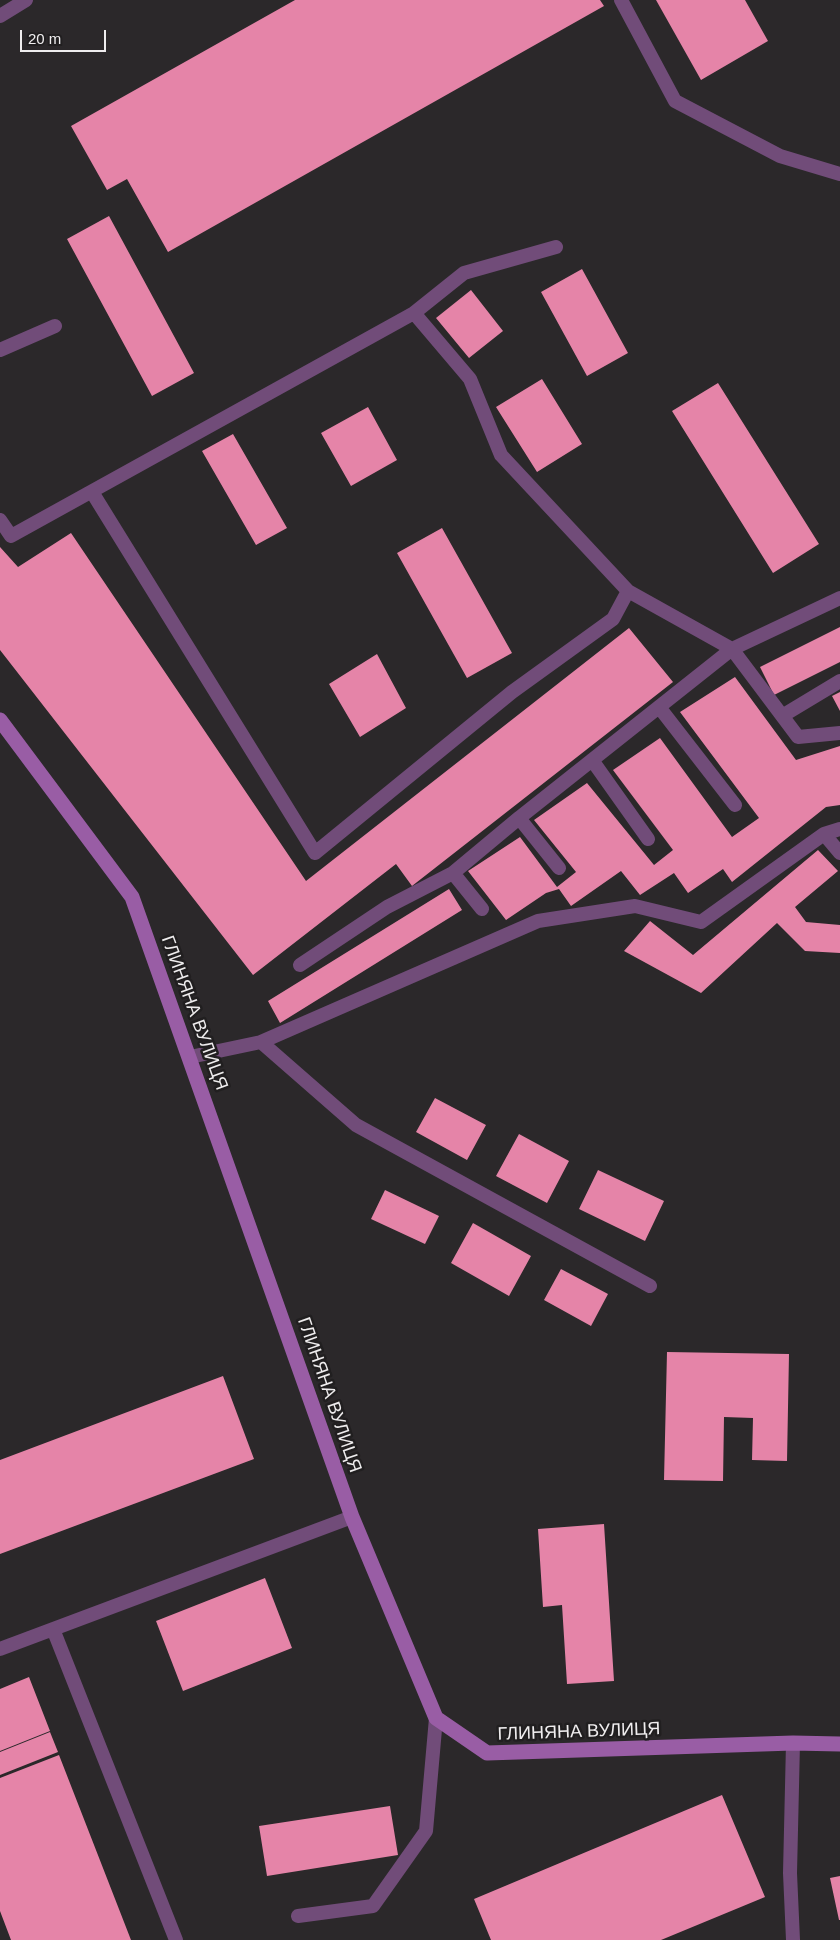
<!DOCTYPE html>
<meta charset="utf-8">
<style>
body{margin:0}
#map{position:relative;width:840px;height:1940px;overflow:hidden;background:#2b282a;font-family:Arial,sans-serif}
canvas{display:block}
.scale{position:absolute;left:20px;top:30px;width:86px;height:22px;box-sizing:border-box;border:2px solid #efedee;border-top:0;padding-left:6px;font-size:15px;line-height:18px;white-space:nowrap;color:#efedee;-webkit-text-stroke:4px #211f20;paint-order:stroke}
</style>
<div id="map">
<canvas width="840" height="1940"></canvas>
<div class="scale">20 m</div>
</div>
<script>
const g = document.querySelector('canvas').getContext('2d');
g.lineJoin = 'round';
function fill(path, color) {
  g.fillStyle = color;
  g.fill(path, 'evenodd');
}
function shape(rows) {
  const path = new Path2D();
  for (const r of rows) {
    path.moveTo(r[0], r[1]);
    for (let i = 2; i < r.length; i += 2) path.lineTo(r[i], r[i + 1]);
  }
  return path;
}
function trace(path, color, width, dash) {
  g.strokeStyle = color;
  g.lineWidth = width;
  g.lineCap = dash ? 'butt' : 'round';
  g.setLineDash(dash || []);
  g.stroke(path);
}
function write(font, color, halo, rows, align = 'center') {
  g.font = font + ' Arial,sans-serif';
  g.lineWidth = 5;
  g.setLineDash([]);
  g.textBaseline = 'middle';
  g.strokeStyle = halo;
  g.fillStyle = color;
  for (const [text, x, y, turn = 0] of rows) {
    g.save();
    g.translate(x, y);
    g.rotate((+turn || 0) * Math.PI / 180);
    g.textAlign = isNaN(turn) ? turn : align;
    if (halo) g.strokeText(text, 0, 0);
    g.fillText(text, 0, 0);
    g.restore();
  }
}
fill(shape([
 [295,0,600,0,604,6,168,252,127,179,107,190,71,126],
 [656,0,745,0,768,41,701,80],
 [109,216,194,373,152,396,67,239],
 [582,269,628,353,587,376,541,292],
 [471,290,503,331,469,358,436,318],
 [542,379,582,444,537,472,496,407],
 [718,383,819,544,773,573,672,411],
 [368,407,397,460,351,486,321,433],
 [233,434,287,528,256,545,202,451],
 [442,528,512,653,467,678,397,553],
 [71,533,306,881,629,628,673,682,412,886,396,864,253,975,0,650,0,547,18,567],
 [840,627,840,662,774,695,760,667],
 [377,654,406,708,360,737,329,684],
 [735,677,796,760,840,746,840,805,826,807,732,882,723,869,688,893,674,873,640,895,621,871,571,906,559,889,546,893,506,920,468,871,520,837,557,887,576,872,534,820,587,783,654,865,673,850,613,770,660,738,732,837,759,818,680,712],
 [840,692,840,711,832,696],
 [818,850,838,871,795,907,806,922,840,925,840,953,805,951,777,923,701,993,624,951,650,921,693,955],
 [449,889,462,910,280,1023,268,1001],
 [435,1098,486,1125,467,1160,416,1132],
 [519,1134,569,1161,547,1203,496,1176],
 [598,1170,664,1201,645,1241,579,1209],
 [385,1190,439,1216,425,1244,371,1219],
 [473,1223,531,1256,509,1296,451,1263],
 [561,1269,608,1294,591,1326,544,1300],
 [667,1352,789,1354,787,1461,752,1460,753,1418,724,1417,723,1481,664,1480],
 [223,1376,254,1459,0,1554,0,1460],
 [604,1524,614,1681,567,1684,562,1605,543,1607,538,1529],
 [265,1578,292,1648,183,1691,156,1621],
 [29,1677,50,1731,0,1751,0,1689],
 [50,1732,58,1752,0,1775,0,1752],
 [59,1755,131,1940,11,1940,0,1911,0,1778],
 [722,1795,765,1897,661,1940,491,1940,474,1899],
 [390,1806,398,1855,267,1876,259,1826],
 [840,1876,840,1920,839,1920,830,1878]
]), '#e584a8');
trace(shape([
 [621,0,675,101,780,156,840,174],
 [0,16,26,0],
 [414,313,464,273,556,247],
 [0,350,55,326],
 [92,492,315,853,512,692,613,619,628,591],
 [0,520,11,536,414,313,470,379,501,455,628,591,732,649,840,598],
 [659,707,735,805],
 [782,716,840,681],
 [592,760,648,839],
 [519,818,559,868],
 [824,834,840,853],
 [453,873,482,909],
 [300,965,387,907,453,873,519,818,732,649,798,737,840,733],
 [261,1042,538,921,635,906,701,922,824,834,840,829],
 [190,1057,261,1042,356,1125,650,1286],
 [53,1629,176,1940],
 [0,1649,352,1517],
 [793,1743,790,1873,793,1940],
 [298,1916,373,1906,426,1831,436,1718]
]), '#714c79', 14);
trace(shape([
 [0,720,132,897,352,1517,436,1718,487,1753,793,1743,840,1744]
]), '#995da5', 15);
write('18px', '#efedee', '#211f20', [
 ["ГЛИНЯНА ВУЛИЦЯ",194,1013,70],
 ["ГЛИНЯНА ВУЛИЦЯ",329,1395,71],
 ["ГЛИНЯНА ВУЛИЦЯ",579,1732,-2]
]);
</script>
